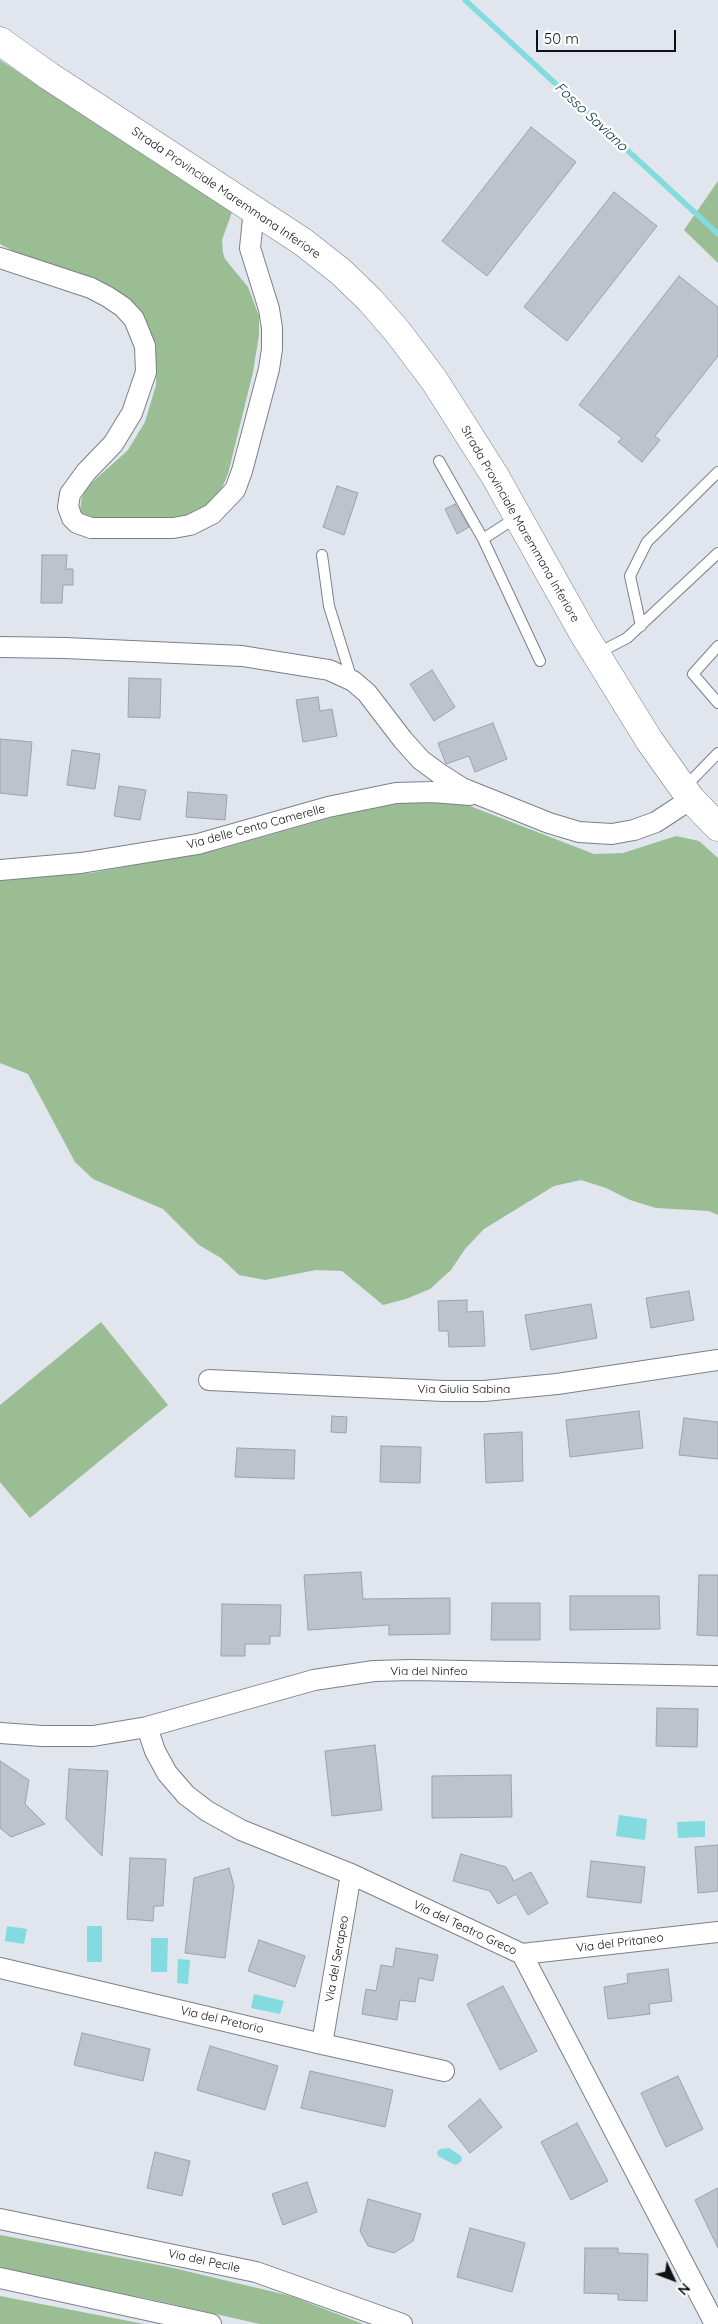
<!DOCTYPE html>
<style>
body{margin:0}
#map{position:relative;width:718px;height:2324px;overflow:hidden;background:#e0e5ee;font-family:Quicksand,sans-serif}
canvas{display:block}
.north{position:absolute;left:648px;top:2254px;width:50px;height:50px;-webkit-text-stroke:4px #fff;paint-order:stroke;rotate:133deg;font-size:14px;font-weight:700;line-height:20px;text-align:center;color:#0f1114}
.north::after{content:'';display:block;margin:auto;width:18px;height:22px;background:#0f1114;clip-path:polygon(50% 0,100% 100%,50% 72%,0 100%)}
.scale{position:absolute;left:536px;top:30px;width:140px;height:22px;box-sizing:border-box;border:2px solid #0f1114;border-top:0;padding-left:6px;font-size:15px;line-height:18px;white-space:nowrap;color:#0f1114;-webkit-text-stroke:4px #fff;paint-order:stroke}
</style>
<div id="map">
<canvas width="718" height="2324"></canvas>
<div class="north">N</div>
<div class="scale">50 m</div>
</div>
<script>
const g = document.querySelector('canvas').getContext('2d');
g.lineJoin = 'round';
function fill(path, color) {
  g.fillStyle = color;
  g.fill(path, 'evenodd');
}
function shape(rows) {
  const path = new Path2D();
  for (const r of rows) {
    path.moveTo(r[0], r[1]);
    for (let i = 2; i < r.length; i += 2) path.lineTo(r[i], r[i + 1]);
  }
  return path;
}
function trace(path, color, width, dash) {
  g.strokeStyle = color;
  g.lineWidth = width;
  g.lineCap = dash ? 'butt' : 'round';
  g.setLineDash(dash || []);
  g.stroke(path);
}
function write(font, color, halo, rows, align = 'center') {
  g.font = font + ' Quicksand,sans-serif';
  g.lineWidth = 5;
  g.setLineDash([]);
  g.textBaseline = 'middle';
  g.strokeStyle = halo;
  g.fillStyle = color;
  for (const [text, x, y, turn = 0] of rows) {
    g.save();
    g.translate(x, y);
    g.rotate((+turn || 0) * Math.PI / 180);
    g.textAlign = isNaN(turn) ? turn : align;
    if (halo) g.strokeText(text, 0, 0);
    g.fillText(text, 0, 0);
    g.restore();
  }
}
fill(shape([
 [0,60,232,212,222,240,223,253,225,259,248,287,259,316,259,335,253,372,228,474,219,495,205,508,175,520,90,518,84,515,80,510,82,497,88,486,128,450,145,422,156,385,156,344,145,321,0,244],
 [718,181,718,263,684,230],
 [412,798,470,806,594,854,623,853,676,836,699,841,718,858,718,1215,709,1211,656,1208,630,1200,606,1188,581,1180,554,1186,484,1229,465,1249,451,1270,430,1289,406,1299,383,1305,342,1271,316,1270,265,1280,239,1275,221,1258,199,1245,163,1209,93,1179,75,1162,28,1074,0,1063,0,878,91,873,217,850,390,801],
 [101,1322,168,1405,30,1518,0,1482,0,1405],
 [0,2235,169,2267,291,2296,363,2324,260,2324,149,2299,0,2269],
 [0,2296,144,2324,0,2324]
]), '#9abd94');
fill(shape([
 [619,1815,647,1819,645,1840,616,1836],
 [705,1821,705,1837,678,1838,677,1822],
 [7,1926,27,1929,24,1944,5,1941],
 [87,1926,102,1926,102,1962,87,1962],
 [151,1938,168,1938,167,1972,151,1972],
 [178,1959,190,1960,188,1984,177,1983],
 [254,1994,284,2001,280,2014,251,2008],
 [449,2148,461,2156,462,2160,458,2164,455,2165,438,2156,437,2152,440,2149]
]), '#82dbde');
trace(shape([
 [465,0,718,234]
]), '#82dbde', 5.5);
const building = shape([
 [531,127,576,162,487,276,442,241,531,127],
 [614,192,657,226,567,341,524,307,614,192],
 [679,276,718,307,718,356,655,436,660,440,642,462,618,442,622,438,579,405,679,276],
 [337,486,358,493,344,535,323,527,337,486],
 [455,504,469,527,457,534,445,509,455,504],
 [42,555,67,555,66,569,73,569,73,585,63,585,62,603,41,603,42,555],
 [432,670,455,707,434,721,410,684,432,670],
 [129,678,161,679,160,718,128,717,129,678],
 [318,697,320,711,332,709,337,736,303,742,296,700,318,697],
 [493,723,507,759,475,772,469,756,446,764,438,743,493,723],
 [0,739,32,742,27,796,0,793,0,739],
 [72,750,100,754,95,789,67,785,72,750],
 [119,786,146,790,140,820,114,816,119,786],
 [188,792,227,795,225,820,186,817,188,792],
 [689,1291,694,1320,651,1328,646,1298,689,1291],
 [467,1300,467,1312,483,1311,485,1346,449,1347,448,1331,439,1331,438,1301,467,1300],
 [591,1304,597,1338,531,1350,525,1315,591,1304],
 [639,1411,643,1448,570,1457,566,1420,639,1411],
 [332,1416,347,1417,346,1433,331,1432,332,1416],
 [684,1418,718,1422,718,1459,679,1455,684,1418],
 [522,1432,523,1481,486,1483,484,1434,522,1432],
 [381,1446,421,1447,420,1483,380,1482,381,1446],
 [237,1448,295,1450,294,1479,235,1477,237,1448],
 [361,1572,363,1599,450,1598,450,1634,389,1635,389,1625,308,1630,304,1575,361,1572],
 [699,1575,718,1575,718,1636,697,1635,699,1575],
 [570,1596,659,1596,660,1629,570,1630,570,1596],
 [492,1603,540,1603,540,1640,491,1640,492,1603],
 [222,1604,281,1605,280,1636,270,1636,270,1644,245,1644,245,1656,221,1656,222,1604],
 [657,1708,698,1709,697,1747,656,1746,657,1708],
 [375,1745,382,1810,332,1816,325,1751,375,1745],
 [0,1761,29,1780,25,1804,45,1824,11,1837,0,1828,0,1761],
 [69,1769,108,1771,102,1856,66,1819,69,1769],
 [511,1775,512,1817,432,1818,432,1776,511,1775],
 [718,1845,718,1891,698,1893,695,1847,718,1845],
 [461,1854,506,1867,514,1881,531,1872,548,1903,528,1915,516,1894,498,1904,490,1891,453,1881,461,1854],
 [130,1858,166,1859,163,1906,154,1906,153,1921,127,1919,130,1858],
 [591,1861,645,1867,641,1903,587,1897,591,1861],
 [229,1868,234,1886,225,1958,185,1953,194,1878,229,1868],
 [259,1940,305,1956,295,1987,248,1971,259,1940],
 [396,1948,438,1955,433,1981,419,1978,415,2002,400,2000,397,2020,362,2014,366,1989,376,1991,381,1965,393,1967,396,1948],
 [668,1969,672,2001,649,2004,650,2014,608,2019,604,1987,628,1983,627,1974,668,1969],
 [503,1986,537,2051,500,2070,467,2004,503,1986],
 [82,2033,150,2049,143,2081,74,2065,82,2033],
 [210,2046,278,2066,265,2110,197,2090,210,2046],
 [310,2071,393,2090,385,2127,301,2108,310,2071],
 [678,2076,703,2129,666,2147,641,2093,678,2076],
 [480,2099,502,2127,470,2153,448,2126,480,2099],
 [577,2123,608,2181,571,2200,541,2142,577,2123],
 [155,2152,190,2161,182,2196,147,2188,155,2152],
 [307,2182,317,2212,283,2225,272,2194,307,2182],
 [718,2188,718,2248,695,2200,718,2188],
 [368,2199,421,2214,413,2241,394,2253,368,2246,360,2231,368,2199],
 [470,2228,525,2243,512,2292,457,2277,470,2228],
 [585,2248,618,2248,618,2253,648,2254,647,2301,618,2300,618,2294,584,2293,585,2248]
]);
fill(building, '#bdc3cb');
trace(building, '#9da2aa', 1);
const service = shape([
 [439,461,483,539],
 [517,517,483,539,540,661],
 [322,555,329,606,352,680],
 [641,626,630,576,647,542,718,472],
 [718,646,693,674,718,703],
 [596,654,627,638,718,553],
 [684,788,718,753]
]);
const minor = shape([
 [0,258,91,288,108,297,123,307,134,319,145,346,146,372,132,413,113,444,86,472,70,494,68,507,72,518,77,523,91,528,173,528,190,525,212,514,235,490,242,471,269,369,272,349,272,328,269,309,250,248,254,209],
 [0,647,65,648,242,656,329,670,353,681,367,693,403,740,421,760,440,774,462,788,549,823,579,832,612,834,634,830,656,822,691,799],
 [0,870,81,863,198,844,328,807,396,793,432,792,470,795],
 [209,1380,444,1391,484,1391,557,1384,718,1360],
 [147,1727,155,1751,167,1773,186,1795,207,1811,241,1830,351,1874,522,1954,715,2324],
 [0,1733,42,1736,93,1736,147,1727,314,1680,374,1671,412,1670,718,1676],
 [522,1954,718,1932],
 [0,1968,322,2044,444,2071],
 [322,2044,351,1874],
 [0,2219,256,2272,402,2324],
 [0,2278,211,2324]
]);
const secondary = shape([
 [0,41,49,76,303,242,341,272,370,300,397,331,434,380,495,476,583,633,649,740,691,799,718,827]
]);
trace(service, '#7b8088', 12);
trace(minor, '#7b8088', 22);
trace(secondary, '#7b8088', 29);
trace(service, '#fff', 10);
trace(minor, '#fff', 20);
trace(secondary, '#fff', 28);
write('12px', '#0f1114', '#fff', [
 ["Strada Provinciale Maremmana Inferiore",226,193,34],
 ["Strada Provinciale Maremmana Inferiore",520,524,60],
 ["Via delle Cento Camerelle",256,827,-15],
 ["Via Giulia Sabina",464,1389],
 ["Via del Ninfeo",429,1671],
 ["Via del Teatro Greco",465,1928,25],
 ["Via del Pritaneo",620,1943,-7],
 ["Via del Serapeo",337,1959,-80],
 ["Via del Pretorio",222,2020,13],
 ["Via del Pecile",204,2261,12]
]);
write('italic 14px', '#043233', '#fff', [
 ["Fosso Saviano",591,117,43]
]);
</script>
